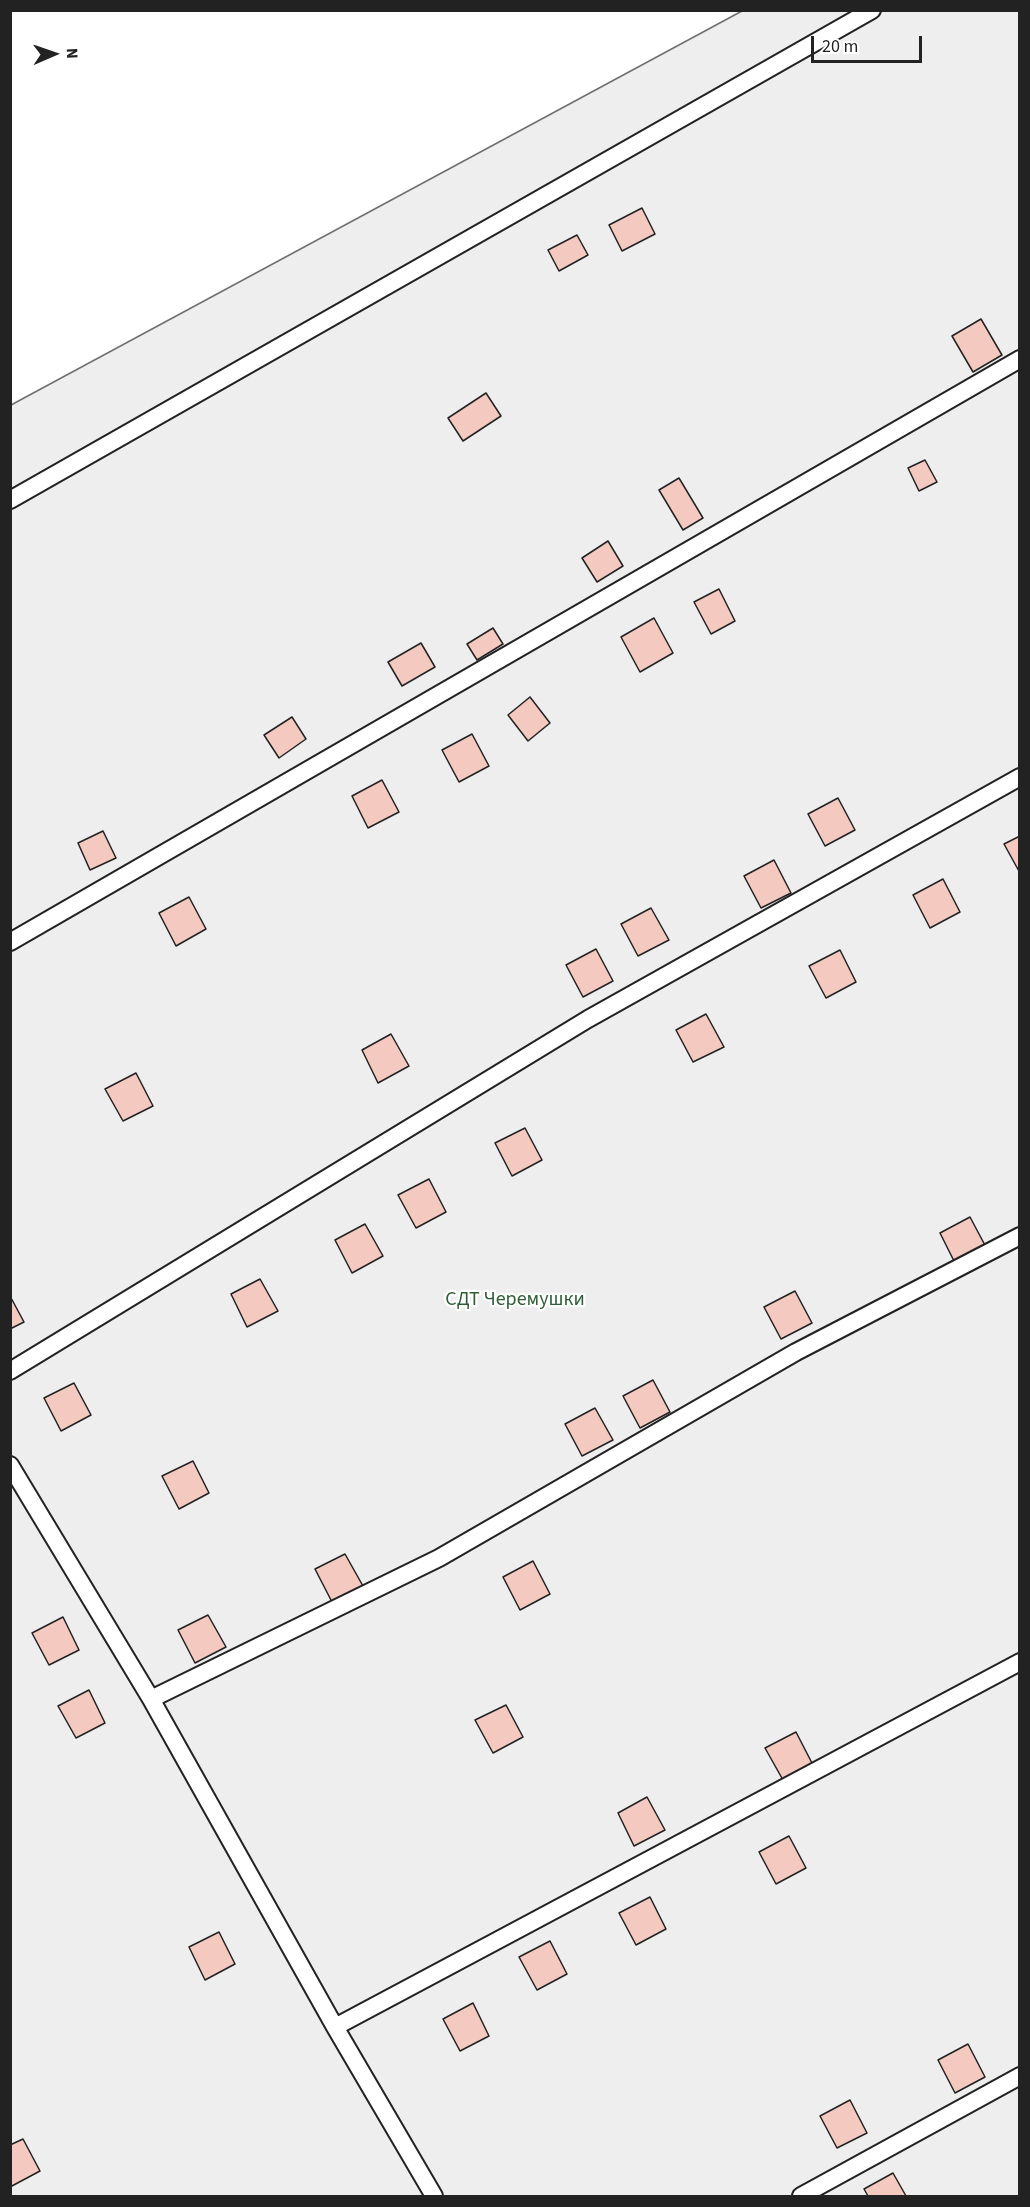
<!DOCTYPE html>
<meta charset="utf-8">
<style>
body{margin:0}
#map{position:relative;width:1030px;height:2207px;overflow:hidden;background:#fff;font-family:"Source Sans 3",sans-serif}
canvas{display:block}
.frame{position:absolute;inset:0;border:12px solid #222;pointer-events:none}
.north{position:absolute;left:24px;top:24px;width:60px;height:60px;-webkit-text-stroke:4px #fff;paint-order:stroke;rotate:88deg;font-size:16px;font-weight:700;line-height:24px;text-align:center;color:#222}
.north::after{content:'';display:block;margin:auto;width:21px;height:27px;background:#222;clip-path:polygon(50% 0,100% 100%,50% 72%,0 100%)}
.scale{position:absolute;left:811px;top:36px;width:111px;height:27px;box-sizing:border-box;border:3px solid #222;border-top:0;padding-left:8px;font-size:18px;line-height:21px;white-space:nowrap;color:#222;-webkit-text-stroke:4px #fff;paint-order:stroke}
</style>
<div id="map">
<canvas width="1030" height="2207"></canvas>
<div class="frame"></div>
<div class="north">N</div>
<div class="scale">20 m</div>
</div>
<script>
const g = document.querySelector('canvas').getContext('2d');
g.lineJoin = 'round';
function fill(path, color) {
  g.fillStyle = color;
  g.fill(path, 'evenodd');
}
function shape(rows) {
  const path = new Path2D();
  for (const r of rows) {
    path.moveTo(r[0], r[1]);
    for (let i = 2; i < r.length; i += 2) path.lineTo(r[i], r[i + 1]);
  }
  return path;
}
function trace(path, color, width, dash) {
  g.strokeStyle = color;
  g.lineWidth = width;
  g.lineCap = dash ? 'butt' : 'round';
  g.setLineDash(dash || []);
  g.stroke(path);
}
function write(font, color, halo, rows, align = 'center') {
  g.font = font + ' "Source Sans 3",sans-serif';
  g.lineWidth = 4.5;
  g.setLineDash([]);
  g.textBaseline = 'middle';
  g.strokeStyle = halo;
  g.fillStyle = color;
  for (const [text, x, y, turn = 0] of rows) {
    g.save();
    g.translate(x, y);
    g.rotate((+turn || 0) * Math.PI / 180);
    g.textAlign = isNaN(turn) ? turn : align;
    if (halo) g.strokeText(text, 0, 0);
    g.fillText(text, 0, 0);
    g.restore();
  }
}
const green = shape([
 [742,11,1019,11,1019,2196,11,2196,11,405,742,11]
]);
fill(green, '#eee');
trace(green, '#6f6f6f', 1.5);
const building = shape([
 [642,208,655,234,622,251,609,225,642,208],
 [577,235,588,255,559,271,548,250,577,235],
 [981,319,1002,355,973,372,952,336,981,319],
 [486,393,501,416,463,441,448,418,486,393],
 [925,460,937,482,919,491,908,468,925,460],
 [679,478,703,518,683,530,659,490,679,478],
 [608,541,623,566,597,582,582,558,608,541],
 [719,589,735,621,711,634,694,602,719,589],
 [654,618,673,653,640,672,621,637,654,618],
 [493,628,503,644,477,660,467,644,493,628],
 [421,643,435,667,402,686,388,662,421,643],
 [530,697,550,723,528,741,508,715,530,697],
 [292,717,306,739,279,758,264,735,292,717],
 [472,734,489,766,459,782,442,750,472,734],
 [382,780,399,812,368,828,352,796,382,780],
 [838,798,855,830,825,846,808,814,838,798],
 [103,831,116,858,90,870,78,843,103,831],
 [1020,836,1020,873,1004,844,1020,836],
 [774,860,791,893,761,908,744,876,774,860],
 [943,879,960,912,930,928,913,895,943,879],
 [189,897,206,929,176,946,159,913,189,897],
 [651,908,669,940,638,956,621,924,651,908],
 [596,949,613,981,583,997,566,965,596,949],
 [840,950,856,982,826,998,809,966,840,950],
 [706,1014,724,1047,693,1062,676,1030,706,1014],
 [391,1034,409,1066,378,1083,362,1050,391,1034],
 [136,1073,153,1106,123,1121,105,1089,136,1073],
 [525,1128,542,1160,512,1176,495,1143,525,1128],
 [429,1179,446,1212,416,1228,398,1195,429,1179],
 [970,1217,987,1249,956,1265,940,1233,970,1217],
 [365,1224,383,1256,352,1273,335,1240,365,1224],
 [260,1279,278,1311,247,1327,231,1294,260,1279],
 [795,1291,812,1323,781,1339,764,1307,795,1291],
 [10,1296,24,1322,10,1329,10,1296],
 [653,1380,670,1412,640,1428,623,1396,653,1380],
 [74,1383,91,1415,61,1431,44,1398,74,1383],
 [595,1408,613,1440,582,1456,565,1424,595,1408],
 [193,1461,209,1493,179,1509,162,1476,193,1461],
 [345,1554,363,1586,332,1602,315,1569,345,1554],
 [533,1561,550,1594,520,1610,503,1577,533,1561],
 [208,1615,226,1647,195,1663,178,1630,208,1615],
 [63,1617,79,1650,49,1665,32,1633,63,1617],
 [89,1690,105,1723,76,1738,58,1706,89,1690],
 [506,1705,523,1737,493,1753,475,1720,506,1705],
 [796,1732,813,1765,783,1780,765,1748,796,1732],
 [647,1797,665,1830,634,1846,618,1813,647,1797],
 [789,1836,806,1868,776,1884,759,1852,789,1836],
 [650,1897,666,1929,636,1945,619,1913,650,1897],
 [219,1932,235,1964,205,1980,189,1947,219,1932],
 [550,1941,567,1974,537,1990,519,1957,550,1941],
 [473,2003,489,2036,460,2051,443,2019,473,2003],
 [968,2044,985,2077,955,2093,938,2060,968,2044],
 [850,2100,867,2133,837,2148,820,2116,850,2100],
 [23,2139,40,2171,10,2187,10,2145,23,2139],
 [893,2173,906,2196,868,2196,864,2189,893,2173]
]);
fill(building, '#f3c9c0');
trace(building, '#222', 1.5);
const lane = shape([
 [10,500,872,10],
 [10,942,1020,359],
 [10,1371,588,1019,1020,777],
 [10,1465,151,1699,335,2027,434,2196],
 [151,1699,439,1558,796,1352,1020,1236],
 [335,2027,1020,1662],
 [801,2196,1020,2076]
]);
trace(lane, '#222', 20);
trace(lane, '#fff', 16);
write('20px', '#2f5e38', '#fff', [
 ["СДТ Черемушки",515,1301]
]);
</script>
